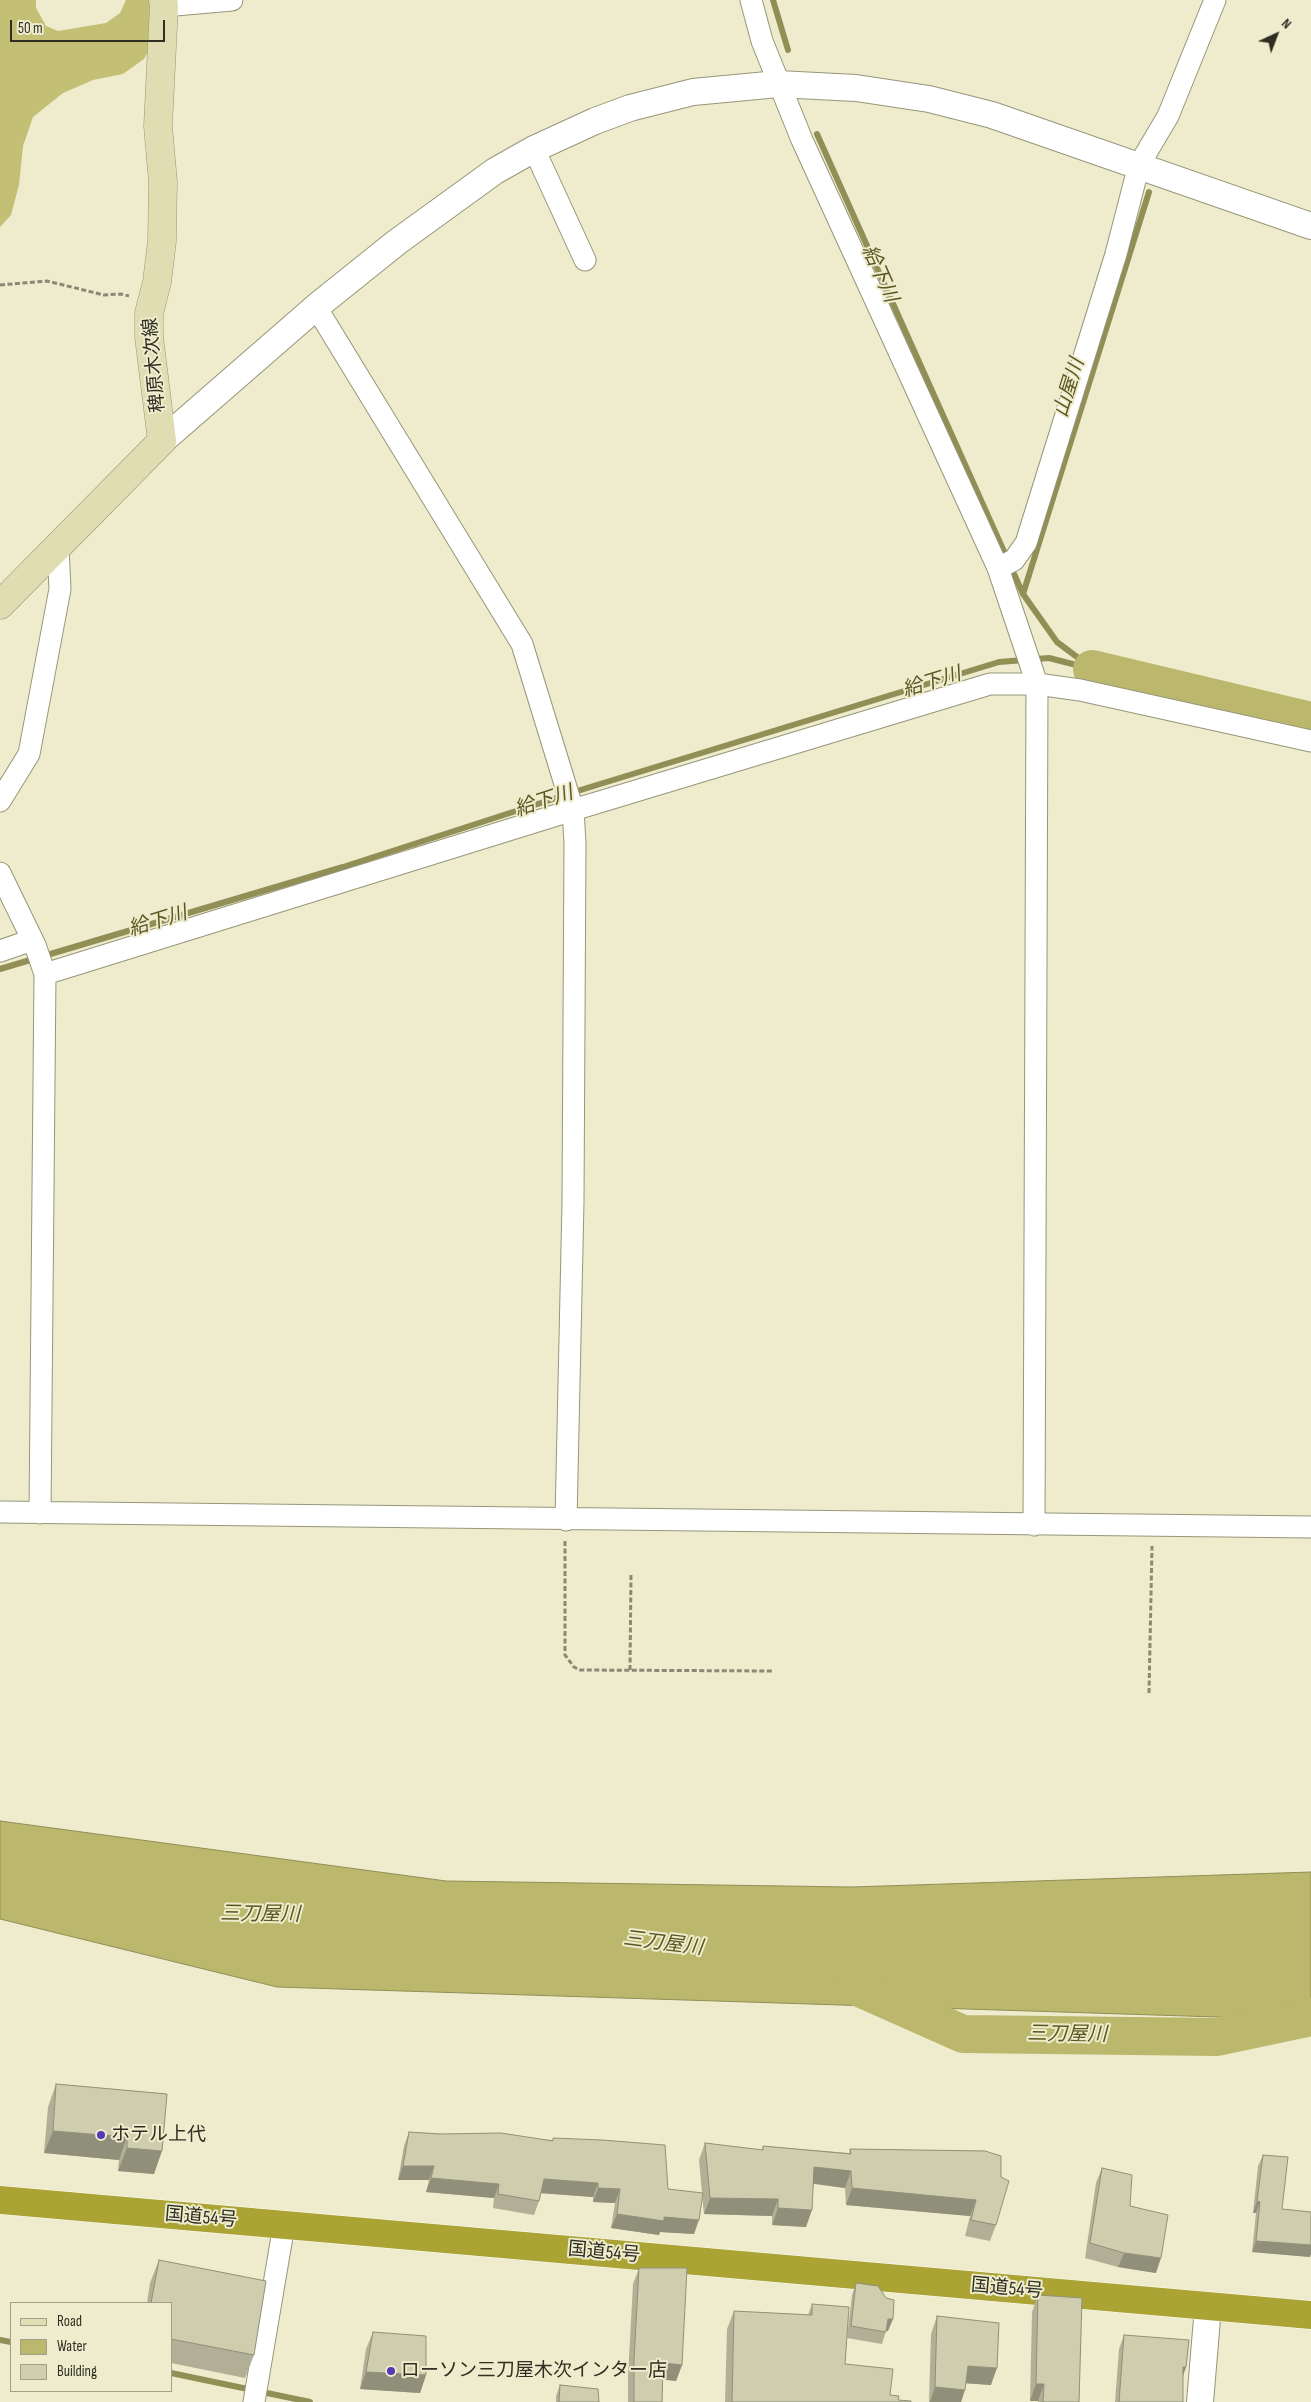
<!DOCTYPE html>
<meta charset="utf-8">
<style>
body{margin:0}
#map{position:relative;width:1311px;height:2402px;overflow:hidden;background:#eeeccd;font-family:"Sofia Sans Condensed",sans-serif}
canvas{display:block}
.legend{position:absolute;left:10px;top:2302px;width:162px;height:90px;box-sizing:border-box;background:#eeeccd;border:1px solid #a1a089;margin:0;padding:6px 9px;list-style:none;font-size:15px;color:#2e2e22}
.legend li{display:flex;align-items:center;gap:10px;height:25px}
.legend b{width:25px;border:1px solid #a1a089}
.north{position:absolute;left:1251px;top:10px;width:50px;height:50px;-webkit-text-stroke:4px #eeeccd;paint-order:stroke;rotate:43deg;font-size:14px;font-weight:700;line-height:20px;text-align:center;color:#2e2e22}
.north::after{content:'';display:block;margin:auto;width:18px;height:22px;background:#2e2e22;clip-path:polygon(50% 0,100% 100%,50% 72%,0 100%)}
.scale{position:absolute;left:10px;top:20px;width:155px;height:22px;box-sizing:border-box;border:2px solid #2e2e22;border-top:0;padding-left:6px;font-size:15px;line-height:18px;white-space:nowrap;color:#2e2e22;-webkit-text-stroke:4px #eeeccd;paint-order:stroke}
</style>
<div id="map">
<canvas width="1311" height="2402"></canvas>
<ul class="legend">
<li><b style="height:6px;background:#e0ddb3"></b>Road</li>
<li><b style="height:14px;background:#bbb76d"></b>Water</li>
<li><b style="height:14px;background:#cecdae"></b>Building</li>
</ul>
<div class="north">N</div>
<div class="scale">50 m</div>
</div>
<script>
const g = document.querySelector('canvas').getContext('2d');
g.lineJoin = 'round';
function fill(path, color) {
  g.fillStyle = color;
  g.fill(path, 'evenodd');
}
function shape(rows) {
  const path = new Path2D();
  for (const r of rows) {
    path.moveTo(r[0], r[1]);
    for (let i = 2; i < r.length; i += 2) path.lineTo(r[i], r[i + 1]);
  }
  return path;
}
function trace(path, color, width, dash) {
  g.strokeStyle = color;
  g.lineWidth = width;
  g.lineCap = dash ? 'butt' : 'round';
  g.setLineDash(dash || []);
  g.stroke(path);
}
function write(font, color, halo, rows, align = 'center') {
  g.font = font + ' "Sofia Sans Condensed","Noto Sans JP",sans-serif';
  g.lineWidth = 4;
  g.setLineDash([]);
  g.textBaseline = 'middle';
  g.strokeStyle = halo;
  g.fillStyle = color;
  for (const [text, x, y, turn = 0] of rows) {
    g.save();
    g.translate(x, y);
    g.rotate((+turn || 0) * Math.PI / 180);
    g.textAlign = isNaN(turn) ? turn : align;
    if (halo) g.strokeText(text, 0, 0);
    g.fillText(text, 0, 0);
    g.restore();
  }
}
fill(shape([
 [0,0,36,0,36,8,46,26,58,31,106,23,120,13,126,0,157,0,157,36,144,59,123,74,93,80,63,93,33,117,23,146,19,185,11,215,0,227]
]), '#c3bf75');
const water = shape([
 [0,1821,446,1881,852,1887,1311,1872,1311,2020,277,1987,0,1919,0,1821]
]);
fill(water, '#bbb76d');
trace(water, '#918e56', 1);
trace(shape([
 [773,0,788,50],
 [817,134,1023,594,1057,642,1089,666],
 [1023,594,1149,192],
 [0,969,343,867,587,788,999,662,1049,658,1092,669],
 [0,2340,11,2342],
 [171,2373,310,2402]
]), '#918e56', 6);
trace(shape([
 [1092,669,1311,721],
 [855,1986,963,2034,1217,2037,1311,2017]
]), '#bbb76d', 38);
const minor = shape([
 [751,0,762,41,802,140,998,568,1037,684,1034,1525],
 [164,6,232,0],
 [534,149,585,260],
 [316,307,522,644,573,810,575,843,573,1202,566,1520],
 [998,568,1014,560,1026,543,1116,254,1139,165,1168,116,1215,0],
 [0,801,29,754,60,589,58,547],
 [0,873,35,945,45,974,40,1513],
 [0,951,32,940],
 [45,974,573,810,990,684,1037,684,1080,690,1311,741],
 [0,1512,1311,1527],
 [254,2402,284,2225]
]);
const tertiary = shape([
 [162,441,316,307,397,242,495,171,534,149,595,121,630,108,693,92,778,84,856,88,929,99,992,115,1311,226],
 [1200,2402,1208,2307]
]);
const secondary = shape([
 [0,605,162,441,149,337,149,313,157,282,162,241,163,182,158,126,164,6,163,0]
]);
const trunk = shape([
 [0,2200,1311,2315]
]);
trace(minor, '#979679', 23);
trace(tertiary, '#979679', 28);
trace(secondary, '#979679', 29);
trace(trunk, '#fff', 29);
trace(shape([
 [0,285,47,281,104,295,121,294,129,296],
 [565,1541,565,1655,574,1667,580,1670,772,1671],
 [630,1670,631,1573],
 [1149,1693,1152,1546]
]), '#8a8974', 3, [5, 2.5]);
trace(minor, '#fff', 21);
trace(tertiary, '#fff', 26);
trace(secondary, '#e0ddb3', 28);
trace(trunk, '#aba434', 28);
fill(shape([
 [56,2084,167,2094,154,2174,118,2171,119,2160,44,2153,48,2107],
 [409,2132,553,2140,553,2138,668,2189,702,2193,699,2160,705,2143,762,2150,763,2146,849,2153,850,2149,985,2151,996,2225,990,2241,965,2236,970,2216,846,2205,845,2188,814,2184,806,2227,772,2225,772,2216,704,2214,702,2196,694,2234,660,2232,659,2235,611,2228,615,2203,593,2202,593,2197,541,2193,539,2201,534,2215,493,2208,494,2198,426,2192,429,2180,398,2180,404,2146],
 [1263,2155,1282,2209,1310,2257,1252,2252,1256,2213,1253,2213,1258,2166],
 [1102,2168,1130,2206,1156,2273,1118,2267,1085,2258,1096,2183],
 [159,2260,254,2355,245,2378,171,2363,171,2303,147,2303,150,2283],
 [639,2268,682,2365,676,2381,663,2379,662,2402,628,2402,628,2376,633,2284],
 [856,2283,888,2331,886,2331,882,2344,847,2338,852,2295],
 [1038,2295,1079,2402,1038,2402,1038,2401,1030,2401,1032,2312],
 [812,2304,845,2364,890,2395,898,2400,911,2402,725,2402,727,2329,734,2311,808,2315],
 [937,2316,991,2385,966,2383,961,2402,929,2402,931,2334],
 [373,2332,426,2375,420,2393,360,2389,366,2349],
 [1124,2335,1186,2367,1183,2376,1183,2402,1115,2402,1119,2349],
 [560,2385,599,2402,556,2402,556,2396]
]), '#b1b096');
fill(shape([
 [53,2131,127,2137,119,2160,44,2153],
 [127,2148,162,2151,154,2174,118,2171],
 [403,2166,434,2166,429,2180,398,2180],
 [814,2167,851,2171,845,2188,809,2183],
 [431,2178,499,2184,494,2198,426,2192],
 [544,2179,598,2183,593,2197,539,2193],
 [598,2188,620,2189,615,2203,593,2202],
 [852,2188,976,2200,970,2216,846,2205],
 [710,2198,778,2199,772,2216,704,2214],
 [1257,2201,1260,2202,1256,2213,1253,2213],
 [778,2208,812,2210,806,2227,772,2225],
 [617,2214,664,2217,699,2220,694,2234,660,2232,659,2235,611,2228],
 [1256,2241,1311,2245,1311,2254,1310,2257,1252,2252],
 [1124,2253,1161,2258,1156,2273,1118,2267],
 [888,2319,893,2319,888,2331,883,2331],
 [663,2363,682,2365,676,2381,657,2379],
 [968,2366,997,2368,991,2385,961,2383],
 [1183,2367,1186,2367,1181,2381],
 [366,2372,426,2375,420,2393,360,2389],
 [1036,2384,1044,2384,1038,2401,1030,2401],
 [935,2387,965,2390,961,2402,930,2402]
]), '#90907a');
const building = shape([
 [56,2084,167,2094,162,2151,127,2148,127,2137,53,2131,56,2084],
 [409,2132,440,2134,501,2133,553,2141,553,2138,602,2140,665,2145,668,2189,703,2193,699,2220,664,2217,664,2221,617,2214,620,2189,598,2188,598,2183,544,2179,539,2201,498,2194,499,2184,431,2178,434,2166,403,2166,409,2132],
 [705,2143,763,2150,763,2146,851,2154,850,2149,985,2151,1001,2156,1001,2177,1009,2181,996,2225,971,2220,976,2200,852,2188,851,2171,814,2167,812,2210,778,2208,778,2199,710,2198,705,2143],
 [1263,2155,1288,2157,1282,2209,1311,2212,1311,2245,1256,2241,1260,2202,1257,2201,1263,2155],
 [1102,2168,1132,2175,1130,2206,1168,2215,1161,2258,1124,2253,1090,2243,1102,2168],
 [159,2260,266,2281,254,2355,171,2339,171,2303,151,2303,159,2260],
 [639,2268,687,2268,682,2365,663,2363,662,2402,634,2402,634,2360,639,2268],
 [856,2283,878,2286,886,2298,894,2300,893,2319,888,2319,886,2332,851,2326,856,2283],
 [1038,2295,1082,2298,1079,2402,1043,2402,1044,2384,1036,2384,1038,2295],
 [812,2304,849,2307,845,2364,893,2369,890,2395,899,2396,898,2400,911,2401,911,2402,732,2402,734,2311,812,2315,812,2304],
 [937,2316,999,2323,997,2368,968,2366,965,2390,935,2387,937,2316],
 [373,2332,426,2336,426,2375,366,2372,373,2332],
 [1124,2335,1189,2340,1186,2367,1183,2367,1183,2402,1119,2402,1124,2335],
 [560,2385,598,2389,599,2402,559,2402,560,2385]
]);
fill(building, '#cecdae');
trace(building, '#90907a', 1);
for (const [x, y, r, color] of [
 [101,2135,5,"#523bb3"],
 [391,2371,5,"#523bb3"]
]) {
  const dot = new Path2D();
  dot.arc(x, y, r, 0, 2 * Math.PI);
  g.fillStyle = color;
  g.fill(dot);
  trace(dot, '#eeeccd', 2);
}
write('19px', '#2e2e22', '#eeeccd', [
 ["稗原木次線",155,365,-95],
 ["国道54号",201,2218,5],
 ["国道54号",604,2253,5],
 ["国道54号",1007,2289,5]
]);
write('19px', '#2e2e22', '#eeeccd', [
 ["ホテル上代",111,2135],
 ["ローソン三刀屋木次インター店",401,2371]
], 'left');
write('italic 20px', '#5a5720', '#eeeccd', [
 ["給下川",879,274,66],
 ["山屋川",1070,388,-73],
 ["給下川",932,683,-17],
 ["給下川",544,802,-18],
 ["給下川",158,922,-17],
 ["三刀屋川",260,1915,1],
 ["三刀屋川",663,1944,7],
 ["三刀屋川",1067,2035,1]
]);
</script>
